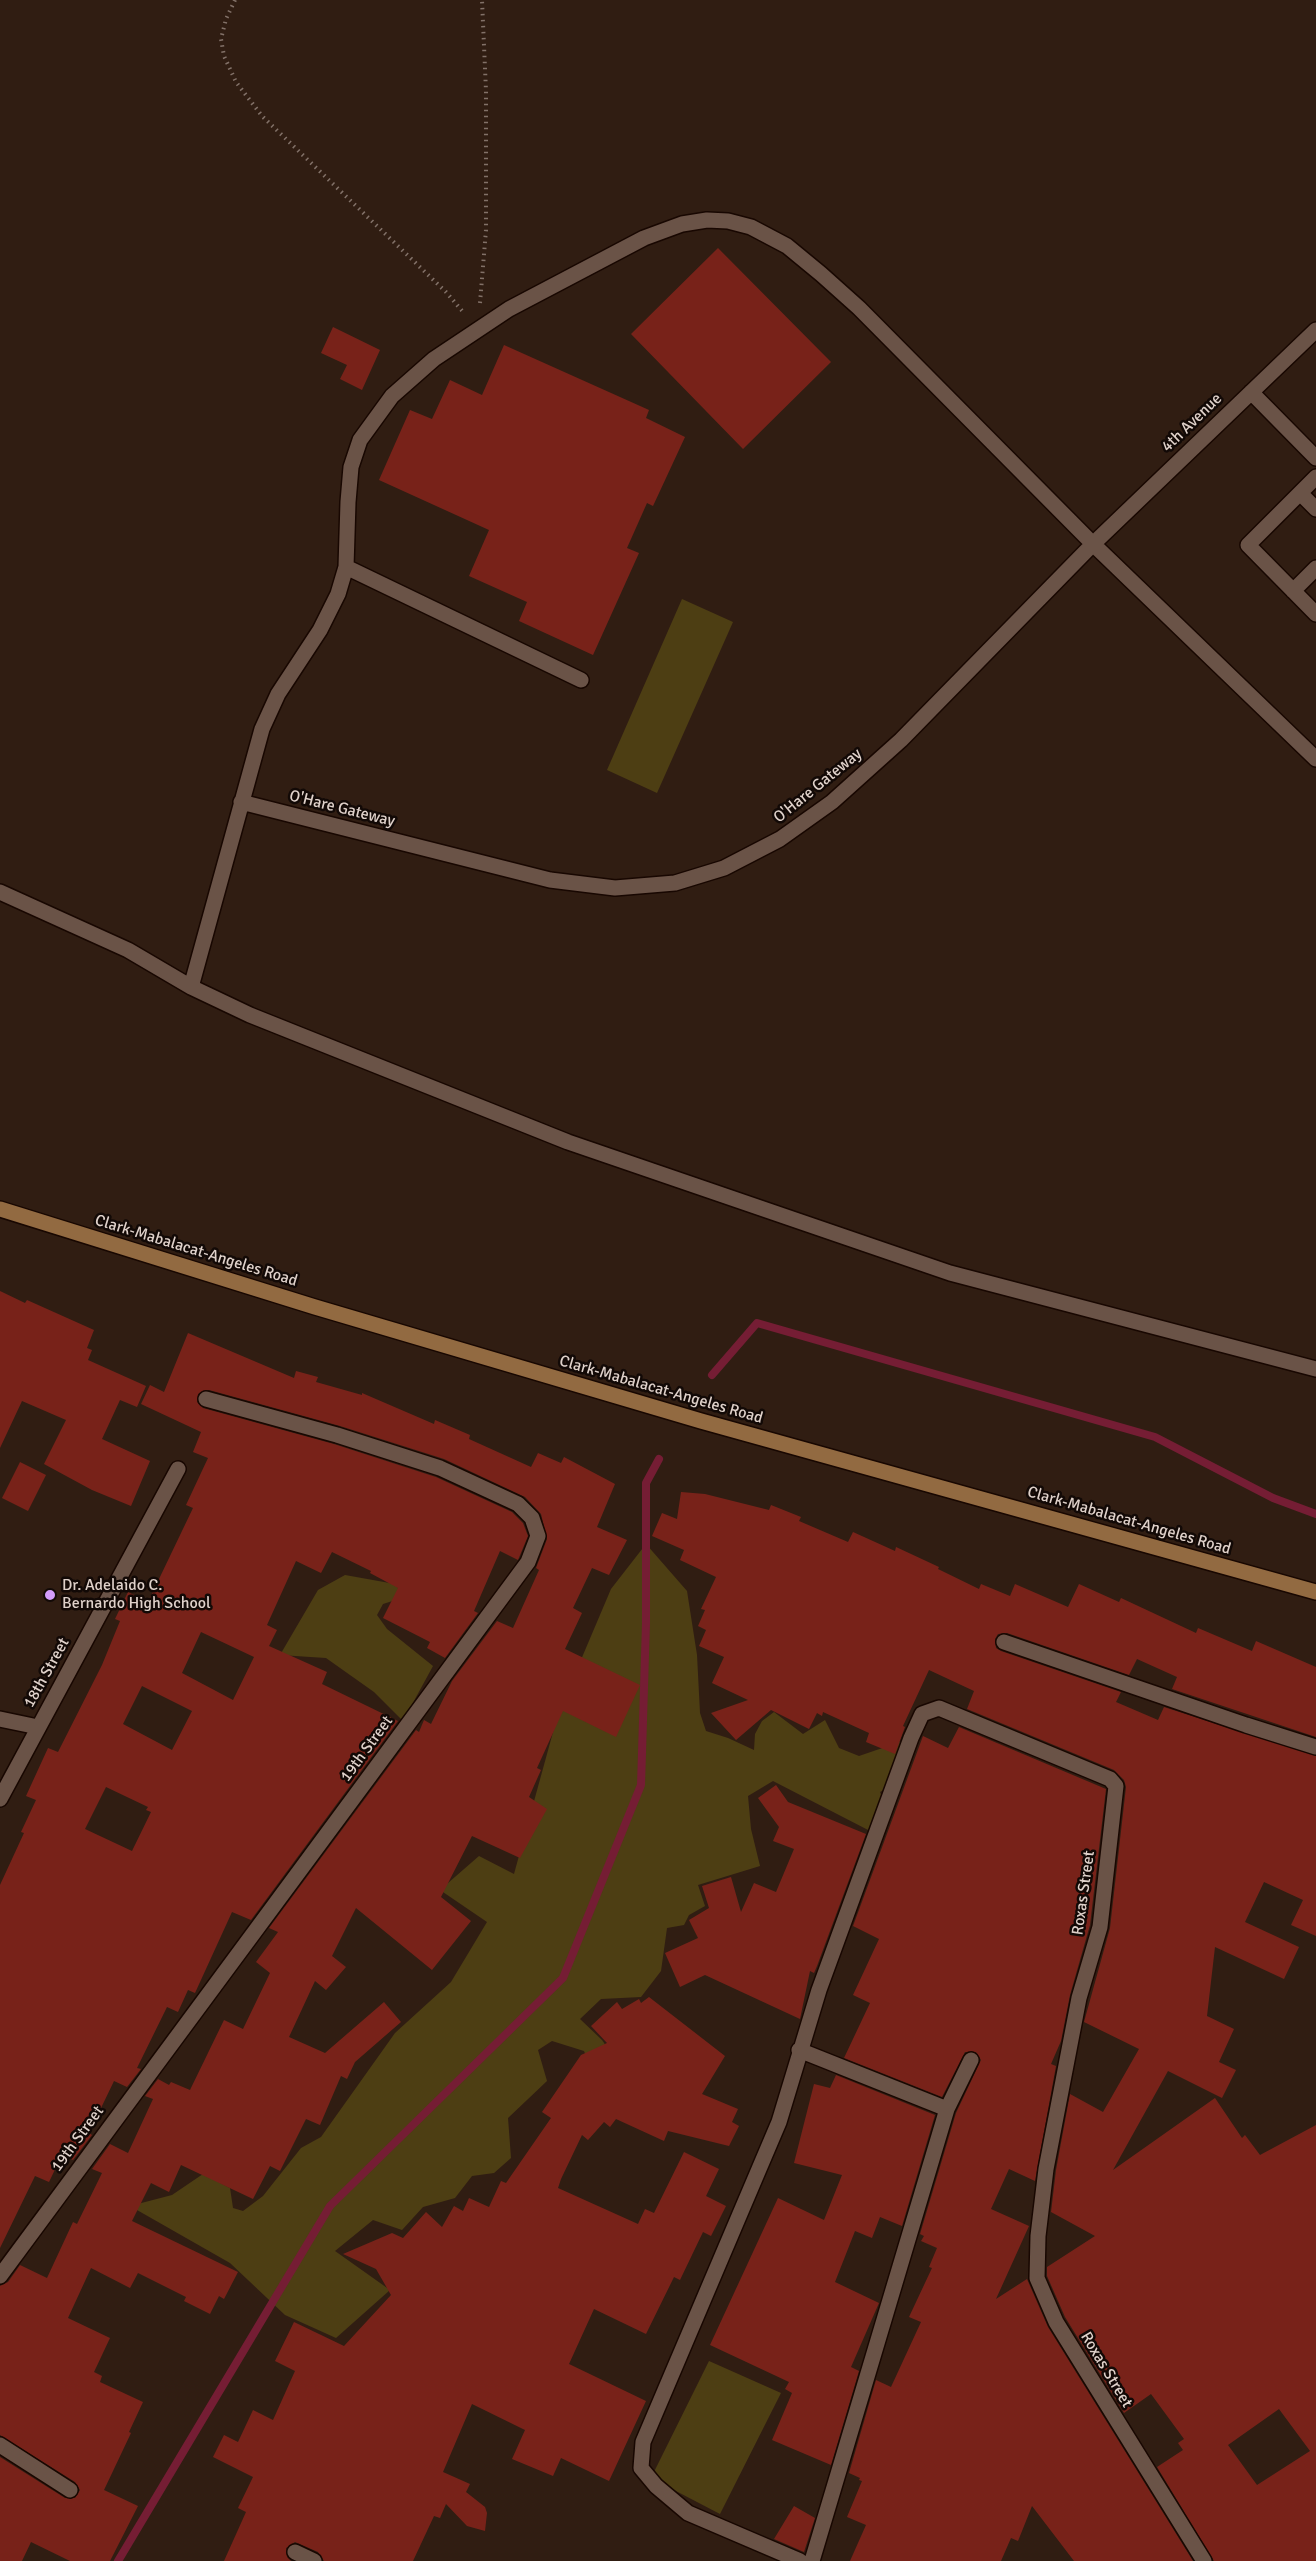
<!DOCTYPE html>
<style>
body{margin:0}
canvas{display:block;background:#301d12}
</style>
<canvas width="1316" height="2561"></canvas>
<script>
const g = document.querySelector('canvas').getContext('2d');
g.lineJoin = 'round';
function fill(path, color) {
  g.fillStyle = color;
  g.fill(path, 'evenodd');
}
function shape(rows) {
  const path = new Path2D();
  for (const r of rows) {
    path.moveTo(r[0], r[1]);
    for (let i = 2; i < r.length; i += 2) path.lineTo(r[i], r[i + 1]);
  }
  return path;
}
function trace(path, color, width, dash) {
  g.strokeStyle = color;
  g.lineWidth = width;
  g.lineCap = dash ? 'butt' : 'round';
  g.setLineDash(dash || []);
  g.stroke(path);
}
function write(font, color, halo, rows, align = 'center') {
  g.font = font + ' Signika,sans-serif';
  g.lineWidth = 5;
  g.setLineDash([]);
  g.textBaseline = 'middle';
  g.strokeStyle = halo;
  g.fillStyle = color;
  for (const [text, x, y, turn = 0] of rows) {
    g.save();
    g.translate(x, y);
    g.rotate((+turn || 0) * Math.PI / 180);
    g.textAlign = isNaN(turn) ? turn : align;
    if (halo) g.strokeText(text, 0, 0);
    g.fillText(text, 0, 0);
    g.restore();
  }
}
fill(shape([
 [682,599,733,622,657,793,607,770],
 [646,1544,687,1591,697,1655,700,1713,706,1731,728,1738,754,1750,755,1734,762,1721,774,1712,803,1734,825,1720,839,1748,859,1756,900,1742,907,1755,894,1784,880,1792,886,1808,872,1832,773,1781,748,1796,751,1829,760,1866,698,1885,705,1906,689,1915,684,1925,667,1928,661,1971,641,1997,601,1999,580,2019,602,2040,619,2065,593,2073,584,2051,552,2041,538,2050,547,2081,508,2118,511,2158,494,2173,472,2176,455,2198,423,2207,402,2230,373,2220,335,2251,390,2290,336,2338,285,2315,230,2263,130,2206,172,2195,203,2174,230,2188,233,2208,243,2211,263,2196,301,2148,321,2137,395,2033,451,1982,487,1922,440,1890,479,1856,514,1874,558,1714,611,1589],
 [345,1575,395,1584,405,1597,383,1604,377,1615,387,1629,433,1666,403,1721,374,1692,326,1658,280,1655,318,1590],
 [709,2361,781,2393,720,2514,651,2478]
]), '#4d3e13');
trace(shape([
 [712,1375,757,1323,1155,1437,1273,1498,1316,1514],
 [118,2561,330,2206,563,1978,641,1785,646,1623,646,1483,659,1459]
]), '#751d34', 8);
fill(shape([
 [718,248,831,362,743,449,631,334],
 [333,327,380,350,362,390,340,379,347,365,321,353],
 [504,345,649,410,646,418,685,437,653,506,647,503,627,548,639,553,593,655,519,621,527,602,469,576,489,530,379,480,410,410,432,419,450,380,482,395],
 [0,1291,25,1303,27,1300,94,1330,87,1348,92,1350,88,1360,146,1386,137,1407,120,1400,102,1439,150,1461,131,1506,92,1490,44,1464,66,1420,22,1401,0,1448],
 [188,1333,294,1378,296,1371,318,1377,316,1382,362,1395,362,1393,434,1424,435,1420,470,1435,469,1439,531,1467,538,1453,561,1463,564,1457,615,1484,597,1527,627,1540,609,1575,592,1568,573,1608,582,1613,565,1649,640,1685,616,1737,563,1711,537,1768,541,1770,529,1797,547,1809,520,1858,472,1836,441,1897,471,1921,432,1970,356,1908,332,1956,346,1967,326,1990,315,1981,289,2037,325,2053,384,2002,401,2022,355,2062,347,2079,341,2076,320,2125,306,2119,280,2171,270,2166,253,2199,181,2165,169,2192,151,2183,132,2221,238,2272,224,2299,219,2296,210,2314,184,2301,186,2297,138,2273,130,2288,91,2268,68,2318,110,2338,94,2372,102,2376,100,2382,143,2402,129,2432,131,2433,104,2490,138,2506,110,2561,70,2561,31,2542,22,2561,0,2561,0,2457,65,2498,75,2498,80,2490,75,2482,0,2435,0,2286,8,2282,20,2265,47,2278,73,2222,77,2224,102,2173,92,2169,110,2144,128,2153,153,2099,145,2096,158,2079,169,2085,171,2082,190,2090,224,2020,243,2029,270,1973,256,1962,278,1932,269,1928,416,1730,419,1732,424,1720,431,1724,452,1681,497,1621,513,1628,539,1570,536,1568,547,1539,541,1514,525,1497,444,1459,340,1426,209,1390,199,1393,197,1402,203,1408,334,1444,436,1477,512,1512,523,1523,528,1536,518,1560,500,1551,474,1611,478,1613,445,1658,427,1648,430,1642,383,1618,398,1588,370,1573,371,1571,332,1552,321,1573,296,1561,267,1625,277,1630,269,1646,327,1672,322,1684,398,1721,251,1920,232,1912,195,1993,188,1990,178,2012,167,2007,137,2068,141,2069,127,2087,114,2081,89,2133,92,2135,73,2160,62,2155,49,2182,35,2176,0,2248,0,1885,24,1833,21,1832,36,1800,26,1796,48,1748,58,1752,102,1665,120,1621,115,1619,128,1592,148,1602,193,1508,186,1505,208,1458,193,1452,201,1432,141,1404,150,1385,164,1392],
 [201,1632,254,1657,233,1700,182,1673],
 [142,1686,192,1711,172,1750,123,1724],
 [106,1787,148,1807,146,1810,151,1812,132,1851,85,1829],
 [20,1462,46,1475,28,1511,2,1498],
 [681,1492,705,1494,769,1510,771,1505,801,1517,799,1521,848,1542,853,1532,895,1551,896,1547,939,1567,938,1569,979,1589,981,1584,1010,1596,1015,1584,1068,1607,1079,1584,1119,1602,1121,1598,1196,1633,1198,1628,1252,1651,1256,1641,1316,1667,1316,1737,1172,1689,1177,1677,1137,1659,1129,1675,1007,1633,998,1634,995,1639,996,1648,1001,1651,1121,1692,1116,1702,1158,1720,1164,1707,1316,1756,1316,1936,1291,1925,1303,1900,1264,1882,1245,1922,1299,1947,1284,1979,1215,1947,1207,2016,1234,2029,1219,2062,1236,2070,1222,2098,1168,2071,1113,2170,1215,2098,1242,2138,1245,2135,1260,2155,1316,2125,1316,2561,1214,2561,1157,2467,1183,2450,1178,2443,1184,2439,1151,2394,1124,2413,1065,2317,1047,2276,1047,2267,1095,2236,1051,2212,1056,2170,1070,2094,1103,2112,1139,2049,1084,2022,1110,1928,1126,1787,1124,1780,1114,1770,967,1709,974,1691,929,1670,903,1726,905,1727,895,1754,866,1742,869,1733,823,1712,822,1716,817,1713,809,1729,771,1710,736,1740,711,1713,748,1700,712,1683,724,1657,699,1646,706,1630,698,1626,705,1610,701,1609,716,1577,680,1560,684,1550,652,1536,662,1513,677,1519],
 [1279,2409,1310,2451,1257,2485,1228,2445],
 [959,1727,1106,1789,1090,1925,1070,1995,1061,2041,1051,2064,1056,2066,1035,2181,1009,2169,991,2209,1029,2226,996,2299,1027,2279,1048,2327,1193,2561,1074,2561,1032,2506,1018,2541,1011,2538,1001,2561,850,2561,866,2525,847,2517,862,2481,859,2480,860,2478,849,2473,876,2380,891,2387,921,2322,909,2317,932,2268,929,2267,937,2248,921,2241,924,2236,920,2234,956,2113,981,2060,976,2052,965,2052,942,2097,844,2058,870,2003,853,1995,879,1939,853,1926,923,1736,948,1748],
 [776,1785,788,1802,866,1834,817,1966,814,1973,810,1971,800,2019,705,1975,680,1987,665,1953,698,1938,689,1920,709,1908,702,1886,731,1877,741,1912,754,1883,776,1892,794,1849,773,1841,779,1827,758,1798],
 [649,1997,725,2056,702,2094,738,2109,732,2122,739,2126,729,2146,668,2131,664,2141,616,2119,610,2127,604,2122,588,2140,582,2135,561,2179,558,2188,638,2224,645,2209,654,2213,684,2152,719,2169,706,2196,726,2206,711,2236,703,2232,680,2280,674,2277,646,2334,594,2309,569,2364,646,2401,609,2481,561,2458,553,2476,512,2459,525,2430,472,2404,443,2472,470,2484,466,2492,485,2507,487,2513,485,2531,467,2526,446,2504,440,2518,434,2516,413,2561,324,2561,318,2552,295,2542,286,2548,287,2557,291,2561,224,2561,246,2512,238,2508,253,2477,213,2457,224,2435,238,2442,253,2410,273,2420,295,2371,275,2361,294,2322,344,2346,391,2295,376,2269,343,2254,392,2233,403,2238,426,2212,442,2227,454,2206,463,2211,469,2198,489,2207,501,2181,506,2183,551,2118,542,2112,581,2055,607,2043,591,2026,617,2002,622,2009,639,1999,641,2003],
 [836,2075,935,2115,902,2226,880,2217,872,2238,855,2231,835,2282,879,2303,851,2367,859,2371,831,2465,772,2440,792,2393,785,2389,789,2382,710,2345,778,2198,824,2220,842,2175,794,2163,814,2084,830,2088],
 [794,2506,815,2518,804,2552,774,2539]
]), '#782219');
const lane = shape([
 [1251,392,1316,458],
 [1316,477,1248,545,1316,614],
 [1300,493,1316,509],
 [346,567,581,680],
 [1293,591,1316,568],
 [241,802,550,880,615,888,675,883,724,868,780,839,832,802,901,740,1093,544,1316,330],
 [0,892,128,950,191,987,250,1015,568,1142,950,1273,1316,1369],
 [191,987,262,729,278,694,320,630,338,594,346,567,348,502,351,467,360,440,392,396,434,359,509,309,644,238,682,224,707,220,728,221,751,227,787,246,821,274,859,308,1093,544,1316,759]
]);
const street = shape([
 [1004,1642,1246,1725,1316,1747],
 [0,1719,38,1727],
 [0,1799,178,1469],
 [799,2050,947,2109],
 [0,2276,528,1562,538,1536,532,1518,518,1504,440,1468,337,1435,206,1399],
 [0,2445,70,2490],
 [295,2552,314,2561],
 [800,2561,688,2513,656,2486,641,2468,643,2442,779,2122,819,1990,911,1738,922,1714,939,1708,1110,1779,1116,1786,1100,1927,1079,1998,1046,2169,1038,2236,1037,2278,1056,2322,1204,2561],
 [812,2561,947,2109,971,2060]
]);
const secondary = shape([
 [0,1209,315,1307,701,1421,1316,1592]
]);
trace(lane, '#180701', 18);
trace(street, '#180701', 18);
trace(secondary, '#180701', 18);
trace(shape([
 [235,0,226,19,221,39,224,56,236,82,262,116,446,292,464,313],
 [480,303,486,230,486,91,482,0]
]), '#827168', 4, [1.5, 4.5]);
trace(lane, '#6a5347', 15);
trace(street, '#6a5347', 15);
trace(secondary, '#926a41', 15);
for (const [x, y, r, color] of [
 [50,1595,6,"#d49cfc"]
]) {
  const dot = new Path2D();
  dot.arc(x, y, r, 0, 2 * Math.PI);
  g.fillStyle = color;
  g.fill(dot);
  trace(dot, '#120906', 2);
}
write('16px', '#dfd1ca', '#120906', [
 ["4th Avenue",1192,423,-44],
 ["O'Hare Gateway",818,786,-39],
 ["O'Hare Gateway",342,809,14],
 ["Clark-Mabalacat-Angeles Road",196,1251,17],
 ["Clark-Mabalacat-Angeles Road",661,1390,16],
 ["Clark-Mabalacat-Angeles Road",1129,1521,16],
 ["18th Street",47,1673,-61],
 ["19th Street",367,1749,-54],
 ["Roxas Street",1084,1893,-82],
 ["19th Street",78,2139,-54],
 ["Roxas Street",1106,2370,59]
]);
write('16px', '#dfd1ca', '#120906', [
 ["Dr. Adelaido C.",62,1586],
 ["Bernardo High School",62,1604]
], 'left');
</script>
